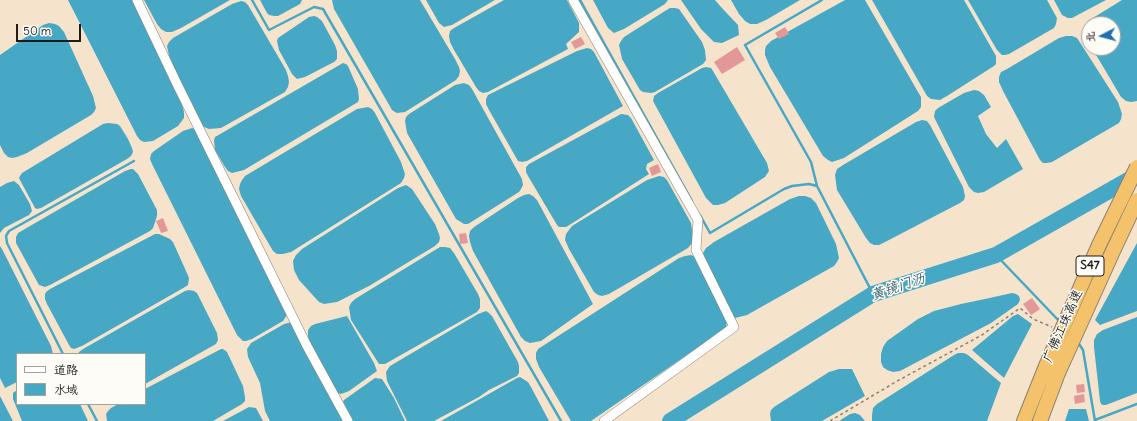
<!DOCTYPE html>
<meta charset="utf-8">
<style>
body{margin:0}
#map{position:relative;width:1137px;height:421px;overflow:hidden;background:#f6e3cc;font-family:Delius,"LXGW WenKai TC",sans-serif}
canvas{display:block}
.legend{position:absolute;left:16px;top:353px;width:130px;height:52px;box-sizing:border-box;background:#fdfcf7;border:1px solid #a3a29f;margin:0;padding:5px 7px;list-style:none;font-size:12px;color:#1c1c1c}
.legend li{display:flex;align-items:center;gap:8px;height:20px}
.legend b{width:20px;border:1px solid #a3a29f}
.north{position:absolute;left:1081px;top:16px;width:40px;height:40px;box-sizing:border-box;background:#fdfcf7;border:1px solid #a3a29f;border-radius:50%;rotate:264deg;font-size:11px;font-weight:700;line-height:16px;text-align:center;color:#1c1c1c}
.north::after{content:'';display:block;margin:auto;width:14px;height:18px;background:#1f6fb2;clip-path:polygon(50% 0,100% 100%,50% 72%,0 100%)}
.scale{position:absolute;left:16px;top:24px;width:65px;height:18px;box-sizing:border-box;border:2px solid #1c1c1c;border-top:0;padding-left:5px;font-size:12px;line-height:14px;white-space:nowrap;color:#1c1c1c;-webkit-text-stroke:3px #fdfcf7;paint-order:stroke}
</style>
<div id="map">
<canvas width="1137" height="421"></canvas>
<ul class="legend">
<li><b style="height:5px;background:#fff"></b>道路</li>
<li><b style="height:11px;background:#47a8c6"></b>水域</li>
</ul>
<div class="north">北</div>
<div class="scale">50 m</div>
</div>
<script>
const g = document.querySelector('canvas').getContext('2d');
g.lineJoin = 'round';
function fill(path, color) {
  g.fillStyle = color;
  g.fill(path, 'evenodd');
}
function shape(rows) {
  const path = new Path2D();
  for (const r of rows) {
    path.moveTo(r[0], r[1]);
    for (let i = 2; i < r.length; i += 2) path.lineTo(r[i], r[i + 1]);
  }
  return path;
}
function trace(path, color, width, dash) {
  g.strokeStyle = color;
  g.lineWidth = width;
  g.lineCap = dash ? 'butt' : 'round';
  g.setLineDash(dash || []);
  g.stroke(path);
}
function write(font, color, halo, rows, align = 'center') {
  g.font = font + ' Delius,"LXGW WenKai TC",sans-serif';
  g.lineWidth = 3;
  g.setLineDash([]);
  g.textBaseline = 'middle';
  g.strokeStyle = halo;
  g.fillStyle = color;
  for (const [text, x, y, turn = 0] of rows) {
    g.save();
    g.translate(x, y);
    g.rotate((+turn || 0) * Math.PI / 180);
    g.textAlign = isNaN(turn) ? turn : align;
    if (halo) g.strokeText(text, 0, 0);
    g.fillText(text, 0, 0);
    g.restore();
  }
}
fill(shape([
 [68,0,136,0,182,104,184,112,184,118,178,126,153,141,144,142,140,140,137,136],
 [144,0,230,0,181,28,172,32,166,32,161,29,157,24],
 [260,0,302,0,300,4,278,16,274,16,269,15,267,13],
 [332,0,420,0,455,59,459,67,460,71,459,76,456,80,405,112,397,113,395,112,392,110,334,9],
 [426,0,495,0,452,25,444,27,439,23],
 [504,0,567,0,579,23,579,32,566,44,568,49,488,92,483,93,479,91,476,87,454,50,450,42,449,36,450,31,454,28],
 [593,0,668,0,665,4,624,29,614,33,608,28],
 [681,0,715,0,721,7,738,25,739,35,722,43,714,42,701,29],
 [731,0,800,0,766,20,757,24,750,24,745,21,739,14],
 [845,0,865,0,918,92,921,97,921,107,918,111,844,158,832,162,828,160,823,156,770,67,765,55,765,50,766,46,771,41],
 [872,0,964,0,996,56,996,64,994,66,947,96,940,100,931,99,927,96],
 [968,0,1047,0,1057,18,1056,24,1054,28,1009,54,1005,55,1002,55,997,50],
 [1054,0,1106,0,1072,18,1068,18,1062,15],
 [1122,0,1137,0,1137,101,1131,102,1126,101,1121,97,1092,48,1113,48,1113,24,1089,24,1089,43,1086,35,1085,27,1088,21],
 [241,1,245,2,248,5,286,70,288,76,289,82,288,87,285,92,221,128,209,129,204,127,200,122,170,60,167,46,169,42,173,38,232,4],
 [670,8,675,8,679,9,702,42,705,50,706,60,703,64,655,92,651,93,643,92,640,90,622,59,619,45,621,41,624,37,665,11],
 [314,16,317,17,322,21,335,45,337,51,337,59,334,62,305,77,297,79,292,74,279,50,277,41,278,38,281,36,309,17],
 [49,23,55,24,59,26,64,32,93,96,96,108,94,112,91,115,27,153,17,157,12,158,8,157,4,153,0,145,0,55,43,25],
 [1066,36,1072,36,1077,38,1081,44,1118,102,1122,114,1121,119,1119,123,1052,162,1047,163,1043,163,1040,160,1003,91,999,82,999,77,1001,72,1007,69,1059,38],
 [587,48,591,49,594,52,623,106,527,161,522,162,518,161,489,110,486,104,486,99,488,95,492,93,577,51],
 [343,63,346,64,348,66,358,89,359,99,358,102,244,170,232,173,228,171,225,167,215,150,214,140,215,137],
 [706,67,711,68,713,71,767,163,769,171,765,177,725,203,718,205,713,205,706,198,653,101,654,96,658,93,702,68],
 [464,83,469,85,472,89,522,179,523,185,521,189,519,192,468,224,464,224,456,219,407,133,405,121,406,117,409,114,455,85],
 [974,90,979,91,984,95,991,107,978,116,986,134,997,148,1006,139,1023,169,984,192,978,193,974,192,969,187,934,117,935,111,938,108,964,93],
 [368,107,372,109,375,113,401,162,405,174,404,178,401,183,291,252,283,254,277,254,273,251,241,196,239,189,240,184,242,180,245,176,357,109],
 [621,114,628,115,631,118,654,160,647,164,646,169,649,174,571,224,566,227,559,227,557,225,528,176,526,172,526,167,529,164],
 [922,120,927,121,930,125,963,187,965,196,964,200,960,203,887,241,879,245,874,245,870,243,866,238,837,190,835,175,837,169,843,165,916,122],
 [108,123,117,124,120,126,128,139,132,148,133,152,131,156,127,159,41,208,37,209,35,208,21,182,19,178,20,176,22,173,103,124],
 [192,128,196,129,287,315,283,321,252,339,246,341,243,341,237,335,152,164,150,159,151,154,154,151,183,131],
 [131,169,133,169,138,174,157,210,157,216,153,228,150,231,50,285,45,287,39,285,16,243,16,237,18,233,125,171],
 [659,176,664,177,667,180,691,223,693,237,692,243,688,248,609,294,602,296,598,295,594,292,569,249,565,240,566,234,572,226,647,180],
 [14,181,19,185,30,204,32,211,29,215,4,228,0,233,0,187,7,183],
 [406,185,412,189,435,224,439,234,440,238,439,242,435,246,369,286,337,302,324,304,319,302,299,280,294,270,293,261,296,255,302,249,398,188],
 [529,194,533,196,537,200,593,304,541,341,530,343,525,341,521,337,473,251,470,242,469,236,470,231,474,227,518,198,524,195],
 [799,196,805,196,811,198,816,203,836,244,839,258,837,262,834,266,747,315,735,318,732,316,704,260,703,253,706,248,714,242,790,199],
 [155,234,159,234,170,239,173,242,186,271,189,278,188,285,185,287,82,346,74,349,71,348,69,345,47,304,45,299,45,294,46,292,50,289],
 [1137,243,1137,311,1100,325,1095,320],
 [0,246,2,249,51,346,53,354,17,354,17,382,5,388,0,378],
 [440,247,445,247,450,248,454,253,478,294,480,299,480,308,477,312,385,364,379,364,351,320,349,307,351,303,355,299],
 [691,255,695,257,727,322,726,327,722,331,591,421,571,421,539,367,536,359,536,353,538,349,679,258,685,256],
 [189,290,194,291,197,293,217,333,218,340,216,344,145,384,145,354,78,354,79,352,83,349,185,291],
 [1012,293,1016,294,1019,296,1020,300,1018,304,991,323,900,371,893,372,887,370,883,367,881,362,881,354,883,347,887,341,918,319,934,311,961,304,985,299],
 [486,311,489,313,492,316,518,362,519,366,519,373,517,376,489,390,479,397,434,421,407,421,387,381,386,372,390,366,478,314],
 [1018,314,1032,324,1004,378,972,350,1013,316],
 [347,316,374,363,377,371,349,391,344,393,340,394,336,392,309,343,308,335,308,330,311,326,315,324],
 [1137,317,1137,393,1106,405,1103,405,1101,404,1100,401,1094,347,1094,340,1097,334,1103,330],
 [292,322,347,421,270,421,265,411,260,383,248,357,247,349,251,343,284,324],
 [221,349,223,349,227,352,243,386,245,397,245,401,242,404,213,421,107,421,106,414,108,411,111,408,118,404,145,404,145,389],
 [958,353,964,353,968,355,1001,383,987,421,872,421,872,415,873,408,877,404,954,355],
 [839,369,852,369,865,396,822,421,771,421,770,414,771,410,774,407,829,372],
 [520,377,528,382,531,387,549,421,441,421,517,378],
 [375,378,382,379,394,398,405,421,351,421,343,402,344,400],
 [17,390,17,404,80,404,88,421,22,421,13,399,13,393],
 [0,396,13,421,0,421],
 [249,407,256,408,263,421,223,421],
 [1069,409,1086,409,1089,421,1065,421],
 [855,413,860,415,865,421,839,421,850,414]
]), '#47a8c6');
trace(shape([
 [252,0,269,30,314,7,323,9,561,421],
 [580,0,692,201],
 [822,0,745,45,811,162,817,186,873,294],
 [700,215,710,233,784,189,792,186,809,184,817,186],
 [996,255,1061,323],
 [1077,341,1083,350,1095,421],
 [63,354,7,243,6,236,9,231,134,161],
 [88,404,97,421],
 [1095,420,1137,404]
]), '#47a8c6', 2.5);
trace(shape([
 [670,421,873,294,996,255,1137,175]
]), '#47a8c6', 16);
fill(shape([
 [785,27,789,34,779,39,775,33],
 [581,37,585,44,575,49,571,42],
 [737,47,745,60,722,74,714,62],
 [658,164,661,172,652,176,649,168],
 [163,218,168,231,161,233,156,221],
 [466,233,468,243,460,244,459,234],
 [1032,298,1040,309,1031,315,1023,304],
 [1084,384,1085,392,1077,393,1076,385],
 [1084,394,1085,402,1075,404,1074,396]
]), '#e29896');
const minor = shape([
 [137,0,177,84,307,346,348,421],
 [573,0,698,220,696,250,734,327,604,421]
]);
const highway = shape([
 [1024,421,1046,366],
 [1040,421,1058,373]
]);
trace(minor, '#898074', 10);
trace(highway, '#898074', 16);
trace(shape([
 [830,421,899,380,982,335,1020,308,1033,319,1052,327]
]), '#898074', 1.5, [3, 3]);
trace(minor, '#fff', 9);
trace(highway, '#f3c26a', 14);
const highwayBridge = shape([
 [1046,366,1099,245,1137,167],
 [1058,373,1113,251,1137,200]
]);
trace(highwayBridge, '#898074', 16, []);
trace(highwayBridge, '#f3c26a', 14);
for (const [x, y, w] of [
 [1090,266,28]
]) {
  const box = new Path2D();
  box.roundRect(x - w / 2, y - 10, w, 20, 3);
  g.fillStyle = '#fdfcf7';
  g.fill(box);
  trace(box, '#1c1c1c', 1);
}
write('bold 12px', '#1c1c1c', null, [
 ["S47",1090,266]
]);
write('13px', '#1c1c1c', '#fdfcf7', [
 ["广佛江珠高速",1063,326,-66]
]);
write('italic 14px', '#326271', '#fdfcf7', [
 ["黄镜门沥",898,287,-19]
]);
</script>
